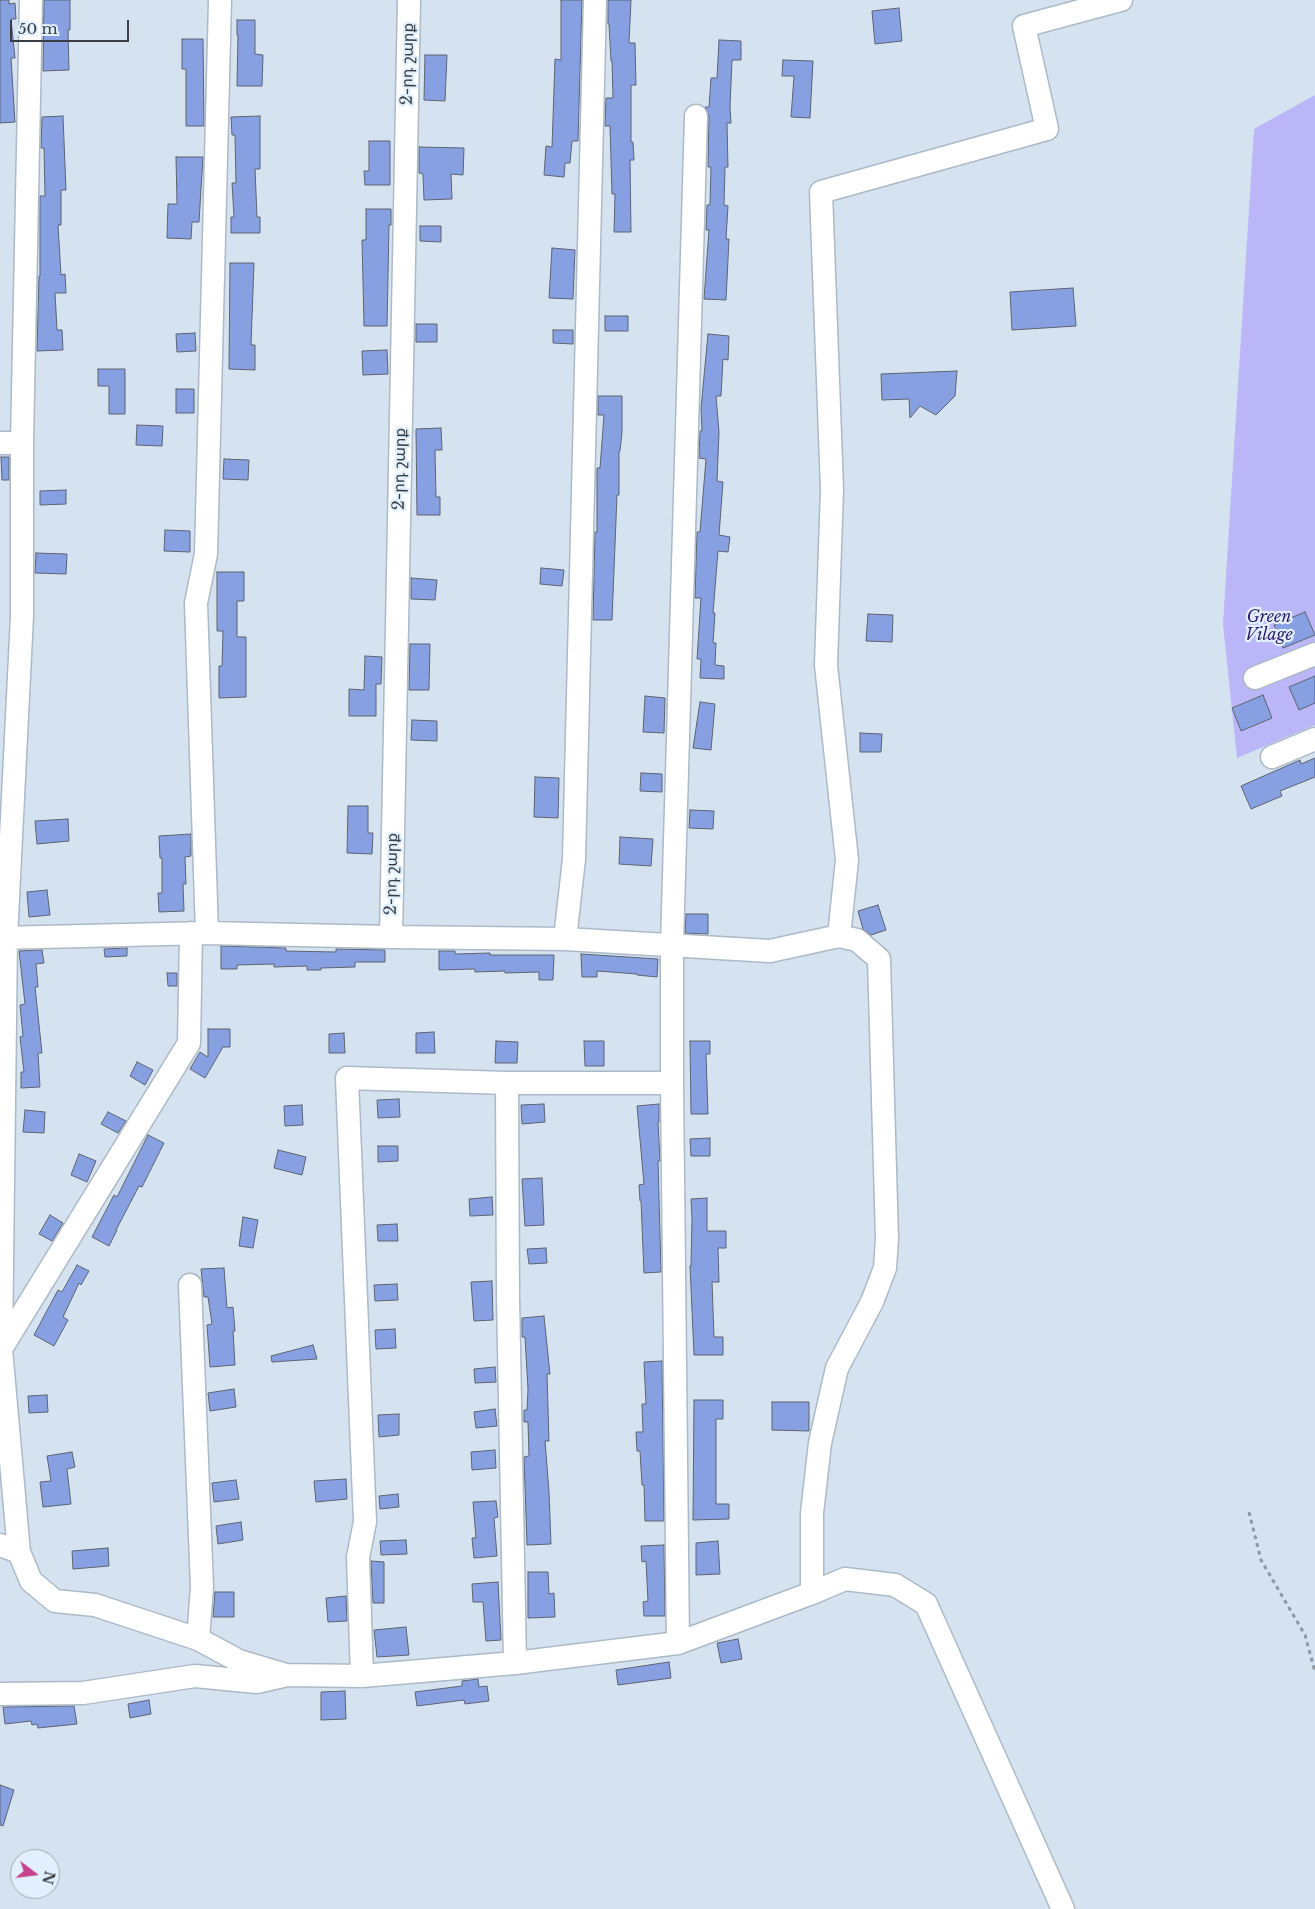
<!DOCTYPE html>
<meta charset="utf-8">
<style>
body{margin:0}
#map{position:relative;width:1315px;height:1909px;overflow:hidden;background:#d5e3f0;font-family:"Libre Baskerville",serif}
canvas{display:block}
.north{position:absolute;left:10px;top:1849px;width:50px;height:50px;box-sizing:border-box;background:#e2f0fd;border:1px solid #9ea9b3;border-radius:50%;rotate:105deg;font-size:14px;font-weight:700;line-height:20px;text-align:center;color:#383e43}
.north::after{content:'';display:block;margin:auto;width:18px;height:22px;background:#c4438c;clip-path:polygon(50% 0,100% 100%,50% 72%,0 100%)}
.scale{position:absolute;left:10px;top:20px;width:119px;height:22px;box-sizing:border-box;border:2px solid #383e43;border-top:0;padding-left:6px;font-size:15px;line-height:18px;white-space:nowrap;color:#383e43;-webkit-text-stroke:4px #e2f0fd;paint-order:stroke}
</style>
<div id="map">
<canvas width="1315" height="1909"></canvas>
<div class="north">N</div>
<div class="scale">50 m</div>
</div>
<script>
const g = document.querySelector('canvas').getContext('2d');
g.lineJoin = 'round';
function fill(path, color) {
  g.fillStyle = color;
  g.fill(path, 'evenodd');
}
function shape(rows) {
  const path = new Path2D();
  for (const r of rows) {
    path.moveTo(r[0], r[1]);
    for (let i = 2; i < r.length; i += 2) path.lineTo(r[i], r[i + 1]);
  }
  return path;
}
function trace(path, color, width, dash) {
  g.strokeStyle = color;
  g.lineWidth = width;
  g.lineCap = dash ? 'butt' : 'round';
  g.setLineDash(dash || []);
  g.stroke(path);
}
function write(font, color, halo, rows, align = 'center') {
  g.font = font + ' "Libre Baskerville","Noto Sans Armenian",serif';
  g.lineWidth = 4.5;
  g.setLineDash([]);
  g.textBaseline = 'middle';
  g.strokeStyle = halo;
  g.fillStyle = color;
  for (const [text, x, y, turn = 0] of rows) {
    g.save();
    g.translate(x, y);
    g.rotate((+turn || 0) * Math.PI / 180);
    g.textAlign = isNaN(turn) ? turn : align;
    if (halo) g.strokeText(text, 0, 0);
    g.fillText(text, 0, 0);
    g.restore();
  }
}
fill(shape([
 [1315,95,1315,725,1237,758,1223,624,1254,129]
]), '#bbb6f7');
const building = shape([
 [0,0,9,0,9,4,15,3,16,19,11,19,15,58,11,58,15,122,0,123,0,0],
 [44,0,70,0,70,30,68,30,69,70,43,71,44,0],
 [561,0,582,0,578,141,572,141,570,163,565,163,564,177,544,175,546,146,552,147,555,59,561,60,561,0],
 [608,0,631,0,629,43,635,43,636,85,631,85,631,142,633,142,634,160,630,160,631,232,614,232,615,194,612,194,610,126,605,126,606,98,613,98,612,61,611,61,609,24,608,24,608,0],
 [899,8,902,41,875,44,872,11,899,8],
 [237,20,255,20,255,54,263,55,262,86,237,86,238,35,237,35,237,20],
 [182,39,203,39,204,126,186,126,186,69,182,69,182,39],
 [719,40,741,41,741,60,732,60,730,107,731,123,727,123,728,167,725,167,724,205,728,206,726,239,729,239,726,300,704,299,709,230,706,230,707,205,710,205,711,167,708,167,709,116,705,107,709,107,711,78,717,78,719,40],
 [425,55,447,55,445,101,424,100,425,55],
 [783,60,813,61,810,118,791,117,794,76,782,76,783,60],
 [63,116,66,190,61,190,61,225,58,225,61,275,65,274,66,293,55,293,57,330,62,330,63,350,37,351,39,276,40,276,40,196,45,196,44,148,41,148,42,117,63,116],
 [260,116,260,169,255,169,257,217,260,217,260,233,231,233,231,217,234,217,232,183,236,183,235,135,232,135,231,117,260,116],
 [369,141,390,141,390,185,365,185,364,171,369,171,369,141],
 [419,147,464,148,463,175,451,174,452,199,424,200,423,174,419,173,419,147],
 [176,157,203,157,199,222,192,222,191,239,167,238,168,204,177,204,176,157],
 [366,209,391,209,391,225,389,225,387,326,364,326,362,240,366,240,366,209],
 [420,226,441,226,441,242,420,241,420,226],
 [552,248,575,250,573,299,549,298,552,248],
 [230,263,254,263,251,345,255,345,255,370,229,369,230,263],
 [1073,288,1076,326,1012,330,1010,292,1073,288],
 [605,316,628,316,628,331,605,331,605,316],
 [416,324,437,324,437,342,416,342,416,324],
 [553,330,573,330,573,344,553,343,553,330],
 [195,333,196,351,177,352,176,334,195,333],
 [708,334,729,336,728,360,723,359,721,396,716,396,719,432,717,481,723,482,719,535,730,537,728,552,718,551,713,613,715,613,713,643,716,643,715,665,724,666,724,679,700,678,701,659,697,659,701,598,695,598,697,532,700,532,706,459,699,458,700,431,702,431,701,408,708,334],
 [387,350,388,374,363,375,362,351,387,350],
 [98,369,125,369,125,414,109,414,109,386,98,386,98,369],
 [957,371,955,396,936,415,920,406,910,418,909,399,882,400,881,374,957,371],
 [176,389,194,389,194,413,176,413,176,389],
 [598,396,622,396,622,432,620,451,619,451,619,495,617,495,612,620,593,620,595,532,597,532,597,468,600,468,604,415,598,415,598,396],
 [137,425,163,426,162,446,136,445,137,425],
 [441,428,442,450,435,450,436,497,440,497,440,515,417,515,416,429,441,428],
 [1,457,9,457,9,480,2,480,1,457],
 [224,459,249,460,248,480,223,479,224,459],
 [66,490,66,504,40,505,40,491,66,490],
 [165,530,190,531,190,552,164,551,165,530],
 [36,553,67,554,66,574,35,573,36,553],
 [541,568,564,570,562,586,540,584,541,568],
 [217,572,244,572,244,601,237,601,237,637,246,637,246,697,219,698,219,666,222,666,223,631,217,631,217,572],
 [411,578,437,580,435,600,411,599,411,578],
 [1305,612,1315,635,1283,648,1274,625,1305,612],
 [868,614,893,615,892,642,866,641,868,614],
 [410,644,430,644,429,690,409,690,410,644],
 [365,656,382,657,381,684,376,684,376,716,349,716,349,689,364,690,365,656],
 [1315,676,1315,703,1299,710,1289,687,1315,676],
 [1263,695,1272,718,1241,731,1232,708,1263,695],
 [645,696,665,698,664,733,643,732,645,696],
 [700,702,715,704,711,750,693,748,700,702],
 [412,720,437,721,437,741,411,740,412,720],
 [860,733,882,734,881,752,860,752,860,733],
 [1315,758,1315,777,1280,791,1282,796,1251,809,1241,786,1300,760,1301,764,1315,758],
 [641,773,662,774,662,792,640,791,641,773],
 [535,777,559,778,558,818,534,817,535,777],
 [348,806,368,806,368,833,373,833,372,854,347,853,348,806],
 [690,810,714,811,713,829,689,828,690,810],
 [68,819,69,841,37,844,35,821,68,819],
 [191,834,191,856,185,857,186,884,183,884,184,911,159,912,158,893,162,893,162,858,160,858,159,836,191,834],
 [620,837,653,839,651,866,619,864,620,837],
 [47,890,50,915,29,917,27,892,47,890],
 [878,905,886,930,871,935,863,929,858,911,878,905],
 [686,914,708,914,708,934,685,933,686,914],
 [221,946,286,948,286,951,336,952,336,949,385,950,385,962,355,962,355,967,321,968,321,970,307,970,307,966,274,967,274,964,237,965,237,969,221,969,221,946],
 [127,948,127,956,105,957,104,949,127,948],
 [42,950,44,963,36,964,38,987,35,987,42,1053,38,1053,40,1087,21,1088,21,1072,24,1072,20,1037,23,1036,20,1005,25,1004,19,951,42,950],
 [439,951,455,951,455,954,490,953,490,955,554,955,553,980,539,980,539,972,505,973,505,971,475,972,475,969,439,970,439,951],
 [581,954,658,959,657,977,637,975,637,974,597,971,597,977,582,977,581,954],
 [167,973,177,973,177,986,168,986,167,973],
 [208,1029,230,1029,230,1047,223,1047,205,1078,190,1069,200,1052,208,1057,208,1029],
 [434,1032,435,1053,416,1053,416,1033,434,1032],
 [344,1033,345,1053,329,1053,329,1034,344,1033],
 [496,1041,518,1042,517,1063,495,1063,496,1041],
 [584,1041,604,1041,604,1066,585,1066,584,1041],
 [690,1041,710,1041,710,1054,706,1054,708,1114,691,1114,690,1041],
 [137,1062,153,1070,145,1085,130,1076,137,1062],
 [399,1099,400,1117,378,1118,377,1100,399,1099],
 [544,1104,545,1122,522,1124,521,1105,544,1104],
 [659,1104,659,1122,658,1122,660,1161,658,1161,661,1272,644,1273,641,1201,640,1201,639,1185,644,1184,637,1106,659,1104],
 [302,1105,303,1125,285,1126,284,1106,302,1105],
 [25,1110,45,1112,44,1133,23,1132,25,1110],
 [108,1112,126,1121,118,1133,101,1124,108,1112],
 [148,1135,164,1143,142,1187,139,1186,116,1230,117,1230,109,1246,92,1237,114,1195,117,1197,148,1135],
 [710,1138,710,1156,691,1156,690,1139,710,1138],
 [378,1146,398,1146,398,1161,378,1162,378,1146],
 [278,1150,306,1157,302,1175,274,1168,278,1150],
 [79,1154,96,1161,87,1182,71,1175,79,1154],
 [542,1178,544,1225,525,1226,522,1179,542,1178],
 [492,1197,493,1215,470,1216,469,1199,492,1197],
 [707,1198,707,1231,726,1231,726,1248,718,1248,719,1282,712,1282,714,1337,723,1337,723,1355,694,1355,690,1266,691,1266,692,1218,691,1199,707,1198],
 [50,1215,63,1223,52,1241,39,1234,50,1215],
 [243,1217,258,1220,253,1248,239,1246,243,1217],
 [397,1224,398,1241,378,1241,377,1225,397,1224],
 [546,1248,547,1263,529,1264,527,1249,546,1248],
 [77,1265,89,1271,81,1285,79,1283,63,1317,68,1320,54,1346,34,1335,58,1290,62,1292,77,1265],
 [224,1268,227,1308,233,1307,235,1331,233,1331,235,1365,210,1367,207,1325,212,1324,208,1297,204,1297,201,1269,224,1268],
 [492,1281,493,1320,474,1321,471,1282,492,1281],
 [397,1284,398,1300,375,1301,374,1285,397,1284],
 [544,1316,550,1374,547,1374,549,1441,545,1441,549,1492,551,1544,527,1545,524,1457,529,1456,528,1422,524,1422,524,1410,527,1410,528,1389,525,1337,522,1337,522,1318,544,1316],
 [395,1329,396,1348,376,1349,375,1330,395,1329],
 [313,1345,317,1359,272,1362,271,1356,313,1345],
 [662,1361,664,1521,645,1521,644,1485,642,1485,640,1451,637,1451,636,1432,643,1432,642,1404,646,1404,644,1362,662,1361],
 [495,1367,496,1382,475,1383,474,1369,495,1367],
 [234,1389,236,1407,210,1411,208,1393,234,1389],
 [47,1395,48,1412,29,1413,28,1396,47,1395],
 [694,1400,723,1400,723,1419,716,1419,716,1504,729,1504,729,1519,693,1520,694,1400],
 [772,1402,809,1402,809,1431,772,1430,772,1402],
 [495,1409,497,1426,476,1428,474,1412,495,1409],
 [399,1414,399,1435,379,1437,378,1415,399,1414],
 [495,1450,496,1468,472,1470,471,1452,495,1450],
 [72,1452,75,1467,67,1469,71,1504,43,1507,40,1482,51,1481,47,1456,72,1452],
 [346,1479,347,1499,316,1502,314,1481,346,1479],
 [236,1480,239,1499,214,1502,212,1483,236,1480],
 [398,1494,399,1507,380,1509,379,1496,398,1494],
 [496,1501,498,1517,494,1518,497,1556,474,1558,472,1538,476,1538,473,1502,496,1501],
 [241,1522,243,1540,218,1544,216,1526,241,1522],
 [406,1540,407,1554,381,1555,380,1541,406,1540],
 [718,1541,720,1574,696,1575,696,1543,718,1541],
 [664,1545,665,1616,644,1616,643,1602,648,1601,646,1561,642,1562,641,1546,664,1545],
 [108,1548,109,1566,73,1569,72,1551,108,1548],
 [371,1561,384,1562,384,1603,373,1603,371,1561],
 [528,1572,548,1572,549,1594,554,1593,555,1617,528,1618,528,1572],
 [498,1582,501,1640,486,1641,483,1602,473,1602,472,1584,498,1582],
 [215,1592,234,1592,234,1617,213,1617,215,1592],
 [346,1596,347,1621,328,1622,326,1598,346,1596],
 [406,1627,409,1655,377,1657,374,1630,406,1627],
 [738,1639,742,1659,721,1663,717,1643,738,1639],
 [669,1662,671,1678,618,1685,616,1670,669,1662],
 [478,1679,479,1687,487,1686,489,1701,465,1704,464,1700,417,1706,415,1692,462,1686,462,1681,478,1679],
 [345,1691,346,1719,321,1720,321,1692,345,1691],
 [149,1700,151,1714,130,1718,128,1704,149,1700],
 [74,1706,77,1724,38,1728,37,1724,32,1725,31,1721,5,1724,3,1707,74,1706],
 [0,1785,14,1790,3,1826,0,1825,0,1785]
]);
fill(building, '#86a0e2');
trace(building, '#5d6371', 1);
const minor = shape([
 [0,443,22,443],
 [1255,678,1315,654],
 [1272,757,1315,739],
 [207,933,196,603,206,554,220,0],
 [391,937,409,0],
 [0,938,207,933,391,937,565,939,770,951,839,936,847,860,826,665,832,489,821,192,1047,129,1024,26,1121,0],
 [565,939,574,859,595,0],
 [507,1083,508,1296,515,1663],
 [190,1285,202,1587,198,1639],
 [1,1349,189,1043,191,933],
 [0,1545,19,1552,31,1581,55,1601,95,1605,198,1639,239,1661,286,1675,362,1676,515,1663,678,1643,812,1593,812,1513,820,1443,837,1368,872,1302,885,1268,887,1239,879,959,857,940,839,936],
 [19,1552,1,1349,6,938,22,616,22,443,31,0],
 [812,1593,845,1579,895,1585,926,1604,1063,1909],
 [678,1643,672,1083,672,944,696,116],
 [362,1676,358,1557,365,1522,347,1078,507,1083,672,1083],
 [0,1694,83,1693,195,1676,257,1682,283,1676]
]);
trace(minor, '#acb9c6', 25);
trace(shape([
 [1249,1512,1261,1560,1305,1635,1315,1672]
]), '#8e98a2', 3, [4, 4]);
trace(minor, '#fff', 22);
write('16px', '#383e43', '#e2f0fd', [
 ["2-րդ շարք",408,64,-89],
 ["2-րդ շարք",400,469,-89],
 ["2-րդ շարք",392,874,-89]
]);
write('italic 16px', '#2e1869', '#e2f0fd', [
 ["Green",1269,617],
 ["Vilage",1269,635]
]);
</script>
